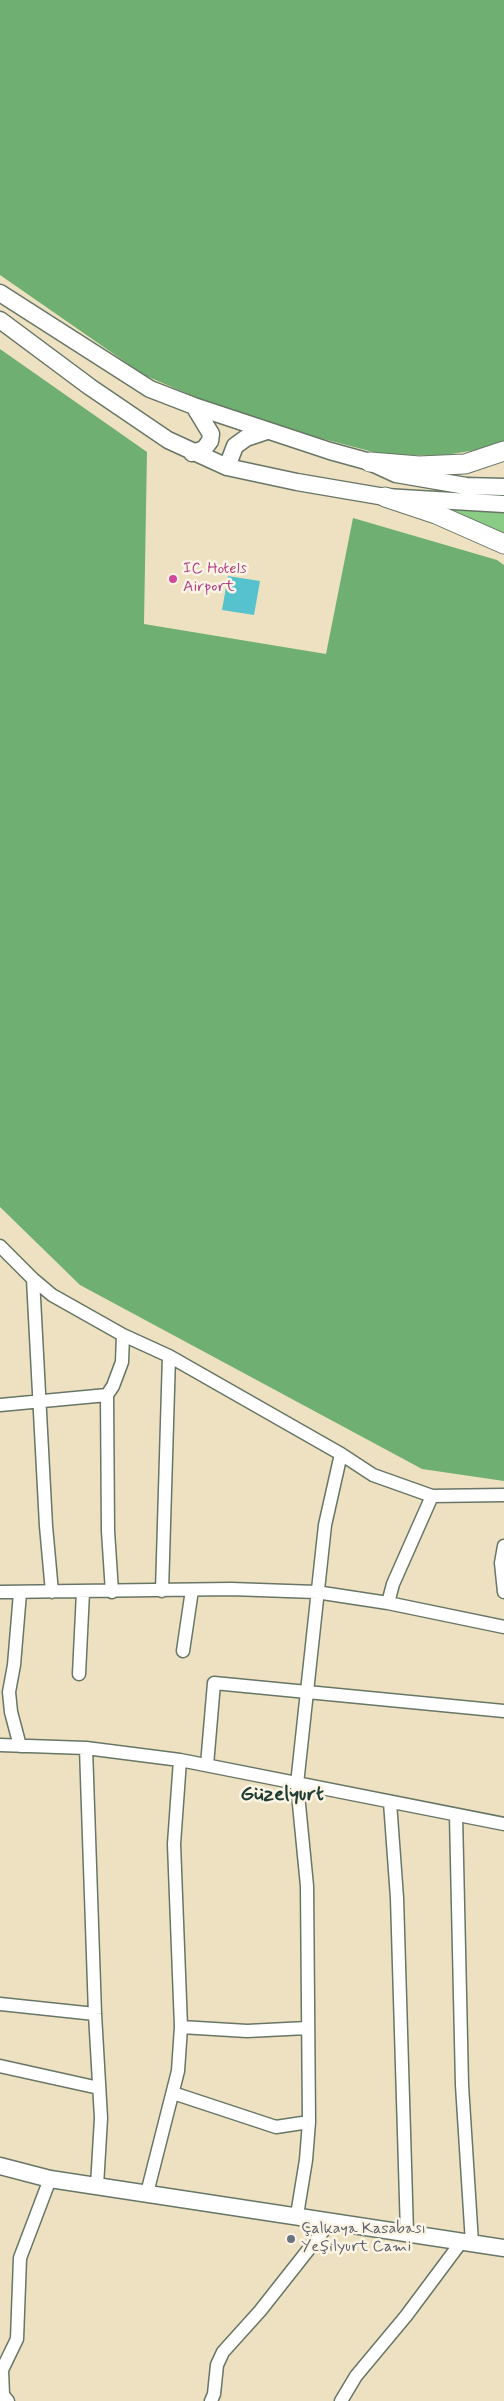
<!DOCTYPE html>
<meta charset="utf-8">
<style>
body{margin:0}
canvas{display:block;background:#eee1c1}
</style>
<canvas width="504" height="2401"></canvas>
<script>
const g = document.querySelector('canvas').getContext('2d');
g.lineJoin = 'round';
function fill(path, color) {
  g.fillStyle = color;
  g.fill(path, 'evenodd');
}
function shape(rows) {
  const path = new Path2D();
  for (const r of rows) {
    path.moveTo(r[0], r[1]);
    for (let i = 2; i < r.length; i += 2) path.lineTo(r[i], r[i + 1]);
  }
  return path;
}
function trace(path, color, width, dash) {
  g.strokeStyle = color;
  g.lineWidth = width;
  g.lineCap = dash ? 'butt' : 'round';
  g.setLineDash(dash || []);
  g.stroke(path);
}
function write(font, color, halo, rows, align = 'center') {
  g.font = font + ' Mynerve,sans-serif';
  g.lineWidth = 5;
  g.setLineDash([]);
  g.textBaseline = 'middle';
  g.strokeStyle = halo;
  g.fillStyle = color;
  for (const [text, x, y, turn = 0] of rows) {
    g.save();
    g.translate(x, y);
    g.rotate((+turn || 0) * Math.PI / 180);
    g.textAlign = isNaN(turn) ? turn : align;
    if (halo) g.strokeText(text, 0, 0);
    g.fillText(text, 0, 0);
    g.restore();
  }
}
fill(shape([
 [439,509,504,509,504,539]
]), '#8acc85');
fill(shape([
 [0,0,504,0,504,443,495,447,439,456,381,454,289,430,211,404,144,375,0,275],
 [0,349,147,452,144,624,326,654,353,518,497,560,504,565,504,1481,422,1469,80,1285,0,1207]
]), '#6fb072');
fill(shape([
 [228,576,260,581,254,615,222,610]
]), '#55c2ce');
const minor = shape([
 [0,1246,33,1279,52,1295,123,1335,169,1356,341,1454,373,1475,432,1496,504,1495],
 [33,1279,46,1526,52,1592],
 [0,1405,107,1395],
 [504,1546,501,1563,504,1592],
 [162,1591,169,1356],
 [0,1592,231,1589,316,1592,388,1603,504,1627],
 [112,1592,108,1531,107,1395,113,1386,122,1362,123,1335],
 [20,1593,14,1665,9,1692,11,1712,20,1746],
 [388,1603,393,1584,432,1496],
 [183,1651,192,1590],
 [79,1674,83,1592],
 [0,1745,86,1748,180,1760,504,1824],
 [86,1748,95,2014,101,2118,97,2186],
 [207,1765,214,1683,504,1711],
 [390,1802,397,1898,407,2233],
 [456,1815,462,2085,472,2243],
 [0,2004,95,2014],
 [181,2027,247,2031,307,2028],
 [0,2066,99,2088],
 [173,2093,276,2127,309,2122],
 [147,2193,178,2071,181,2027,174,1844,180,1760],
 [297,2215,306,2160,309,2122,307,1886,297,1784,325,1525,341,1454],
 [8,2401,3,2395,2,2370,17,2339,20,2258,50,2179],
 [211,2401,214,2394,217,2365,223,2352,260,2311,331,2221],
 [341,2401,356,2376,406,2316,462,2241]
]);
const major = shape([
 [0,293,150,389,194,406,330,451,370,462,396,474,466,486,504,487],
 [0,320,90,387,168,440,227,467,297,482,385,497,504,504],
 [192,453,204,449,210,441,211,434,194,406],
 [227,467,235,446,246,438,267,431],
 [0,2166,50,2179,504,2248]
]);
const highway = shape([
 [370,462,419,466,465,464,504,451],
 [385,497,436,514,504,544]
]);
trace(minor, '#677665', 15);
trace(major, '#677665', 19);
trace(highway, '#677665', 21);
trace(minor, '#fff', 12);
trace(major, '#fff', 16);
trace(highway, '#fff', 19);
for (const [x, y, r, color] of [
 [173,579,5,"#d1479c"],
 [291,2239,5,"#6b7280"]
]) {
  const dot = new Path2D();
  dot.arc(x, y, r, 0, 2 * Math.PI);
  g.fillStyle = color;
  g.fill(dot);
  trace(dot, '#fcf5e5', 2);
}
write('16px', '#b23c85', '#fcf5e5', [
 ["IC Hotels",183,570],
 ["Airport",183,588]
], 'left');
write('16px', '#5b616d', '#fcf5e5', [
 ["Çalkaya Kasabası",301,2230],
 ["Yeşilyurt Cami",301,2248]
], 'left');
write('bold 21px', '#1f3d34', '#fcf5e5', [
 ["Güzelyurt",282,1796]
]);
</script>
